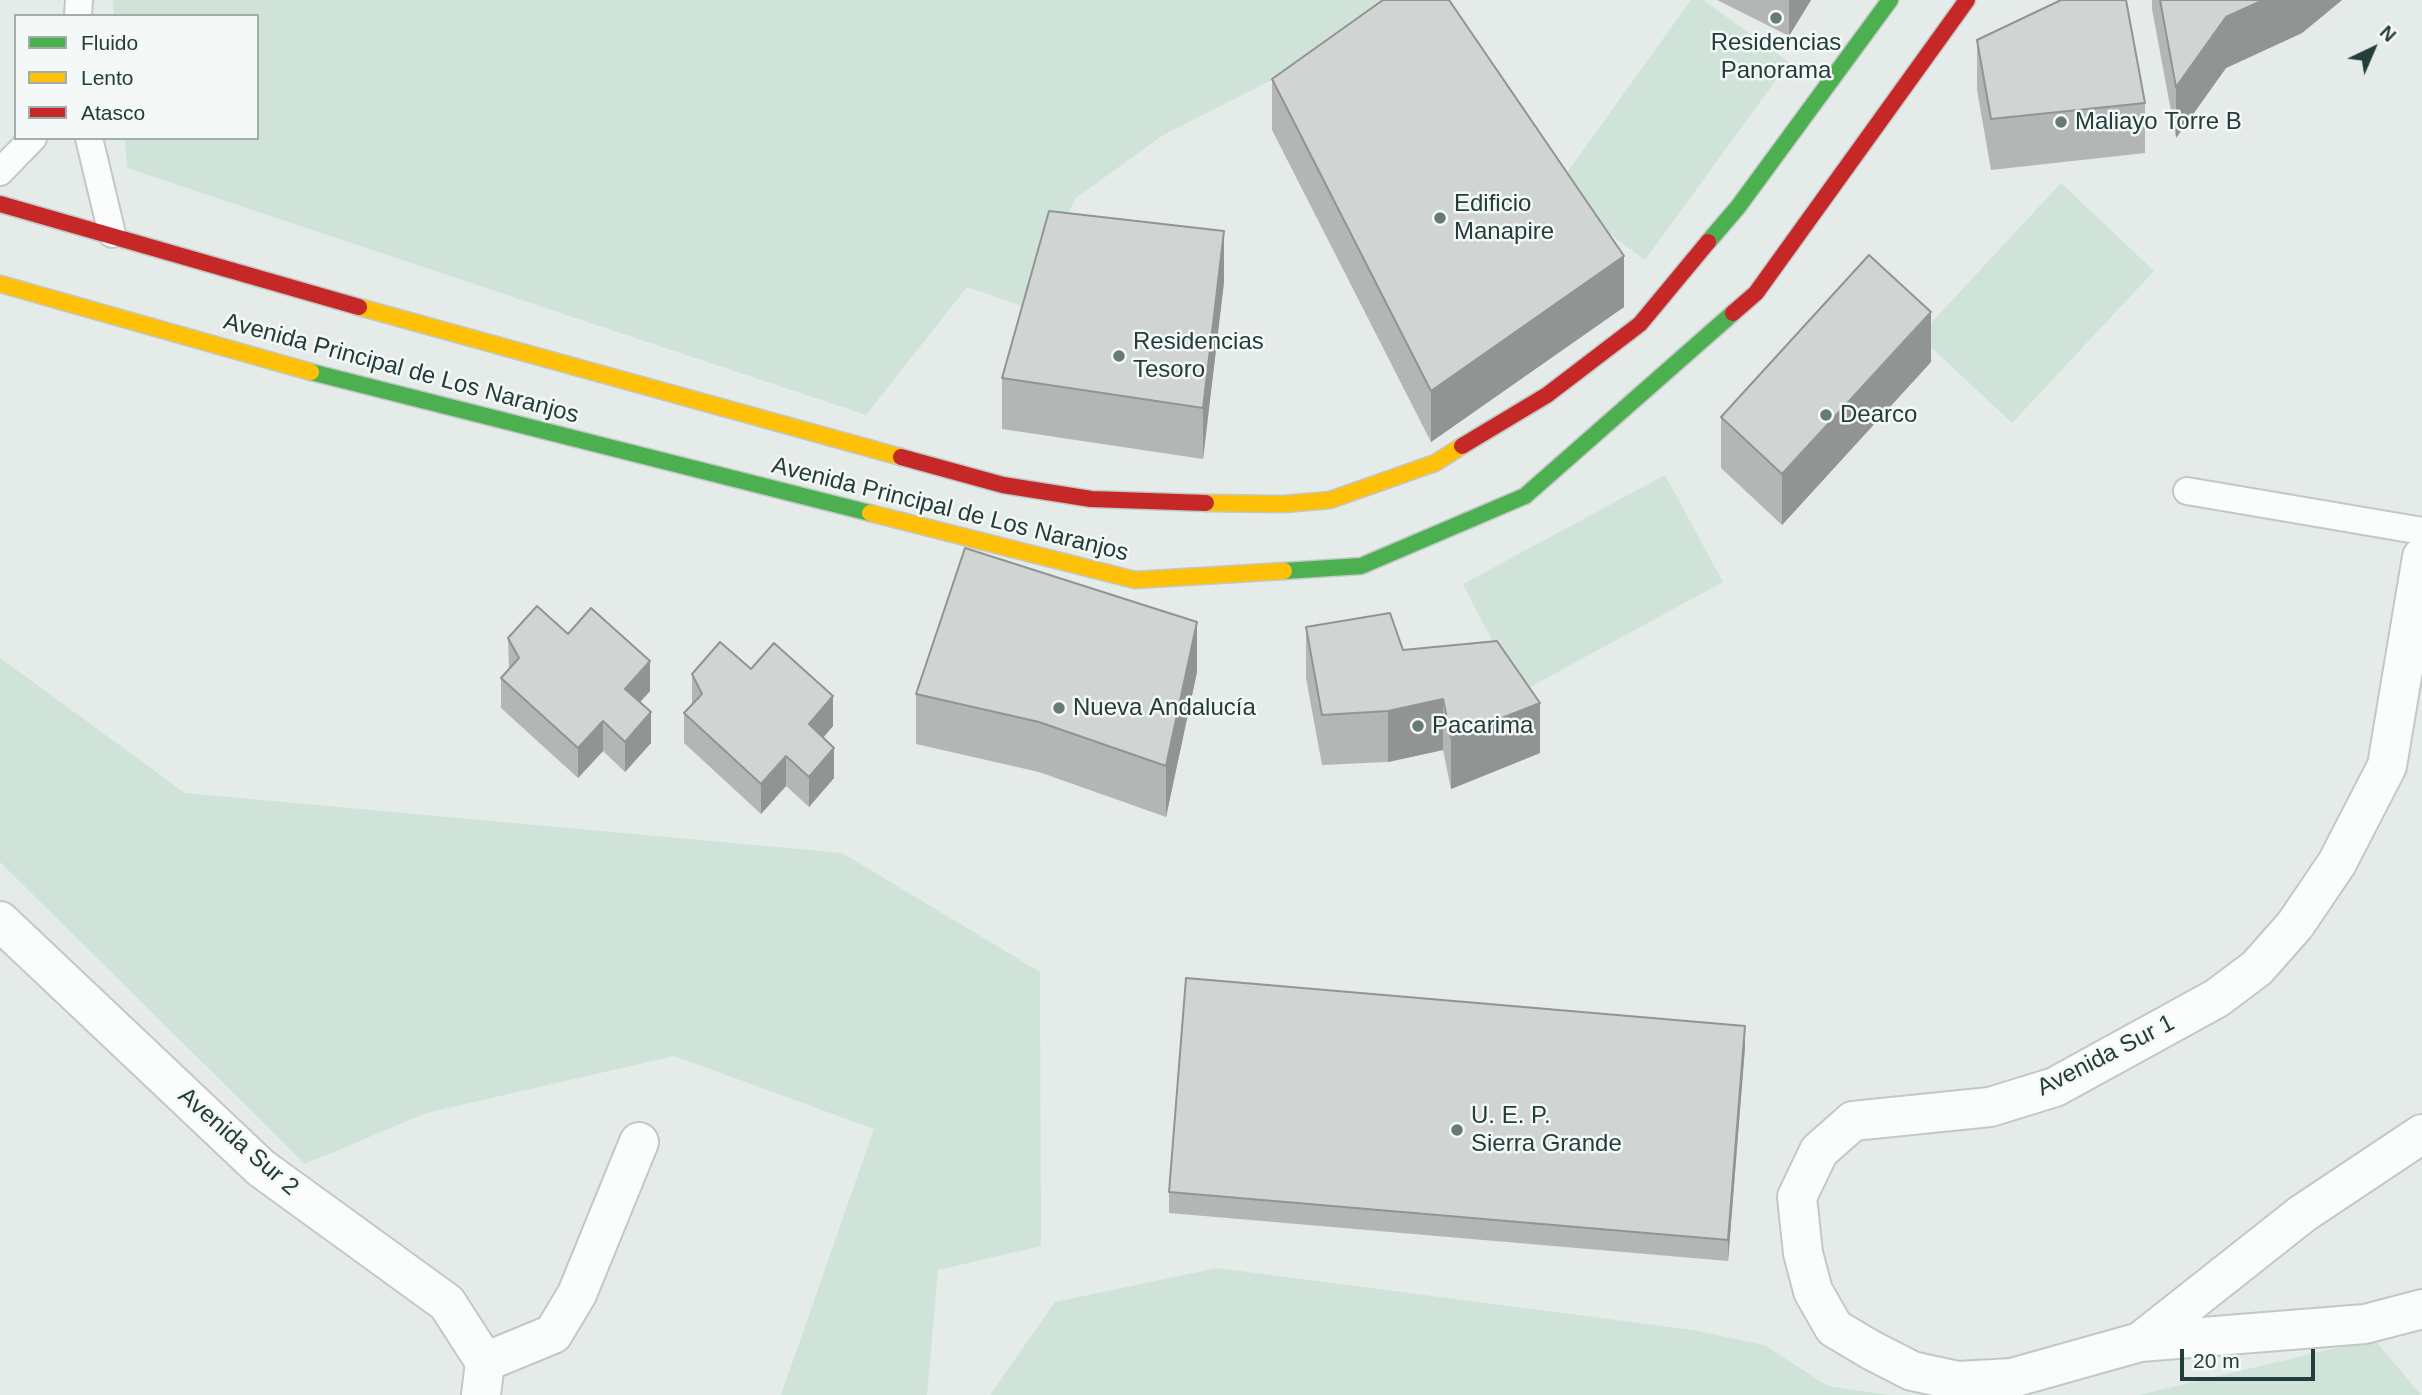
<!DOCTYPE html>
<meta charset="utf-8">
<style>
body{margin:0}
#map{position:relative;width:2422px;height:1395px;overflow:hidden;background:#e5ebe9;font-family:Helvetica,sans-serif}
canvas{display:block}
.legend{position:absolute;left:14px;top:14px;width:245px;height:126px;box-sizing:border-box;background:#f4f9f7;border:2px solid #a0aeac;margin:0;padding:9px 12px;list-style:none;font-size:21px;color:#233d3b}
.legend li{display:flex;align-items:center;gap:14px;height:35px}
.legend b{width:35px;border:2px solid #a0aeac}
.north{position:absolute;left:2338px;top:14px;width:70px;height:70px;-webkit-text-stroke:5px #f4f9f7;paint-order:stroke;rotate:44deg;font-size:19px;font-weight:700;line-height:28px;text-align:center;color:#233d3b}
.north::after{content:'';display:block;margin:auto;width:24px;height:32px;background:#233d3b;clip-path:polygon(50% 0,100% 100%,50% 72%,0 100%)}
.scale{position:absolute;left:2180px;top:1349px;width:135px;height:32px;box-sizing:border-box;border:4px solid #233d3b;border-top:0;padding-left:9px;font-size:21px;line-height:24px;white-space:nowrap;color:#233d3b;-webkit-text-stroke:5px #f4f9f7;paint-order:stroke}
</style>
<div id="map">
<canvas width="2422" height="1395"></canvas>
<ul class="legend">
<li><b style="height:9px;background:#4caf50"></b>Fluido</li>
<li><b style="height:9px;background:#ffc107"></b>Lento</li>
<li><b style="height:9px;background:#c62828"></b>Atasco</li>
</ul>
<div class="north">N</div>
<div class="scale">20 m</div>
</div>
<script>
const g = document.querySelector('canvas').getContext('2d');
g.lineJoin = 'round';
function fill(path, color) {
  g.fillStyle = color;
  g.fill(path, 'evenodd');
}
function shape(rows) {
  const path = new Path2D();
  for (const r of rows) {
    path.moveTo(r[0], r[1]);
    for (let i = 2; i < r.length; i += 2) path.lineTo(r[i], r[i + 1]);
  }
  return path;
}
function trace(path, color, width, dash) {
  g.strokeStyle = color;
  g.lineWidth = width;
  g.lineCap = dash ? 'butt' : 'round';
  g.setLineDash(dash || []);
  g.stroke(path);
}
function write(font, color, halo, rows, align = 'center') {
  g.font = font + ' Helvetica,sans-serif';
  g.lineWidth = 5;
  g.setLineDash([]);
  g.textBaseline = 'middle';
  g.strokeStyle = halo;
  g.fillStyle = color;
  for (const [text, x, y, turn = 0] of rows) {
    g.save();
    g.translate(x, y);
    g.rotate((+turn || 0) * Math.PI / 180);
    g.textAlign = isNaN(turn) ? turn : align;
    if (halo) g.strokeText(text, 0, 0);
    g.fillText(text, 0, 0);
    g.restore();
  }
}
fill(shape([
 [113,0,1384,0,1351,40,1163,135,1076,198,1022,306,967,287,866,415,127,168,125,138,257,138,257,16,114,16],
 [1691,0,1703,0,1789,62,1645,260,1553,192],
 [2061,183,2154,271,2012,423,1919,336],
 [1665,475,1723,582,1519,693,1463,584],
 [0,658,185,793,842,853,1040,972,1041,1246,938,1270,927,1395,781,1395,874,1129,674,1056,426,1113,305,1164,0,862],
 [1217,1268,1693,1330,1764,1345,1828,1386,1888,1395,990,1395,1055,1302],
 [2374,1339,2421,1395,2139,1395]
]), '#cfe3d8');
const lane = shape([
 [78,16,79,0],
 [89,138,112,234],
 [0,172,33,138],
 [2187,491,2422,531]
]);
const street = shape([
 [2422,557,2387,766,2337,863,2295,925,2257,968,2217,998,2055,1087,1990,1107,1853,1121,1819,1151,1797,1197,1803,1253,1813,1291,1834,1328,1871,1350,1912,1371,1958,1381,2012,1378,2140,1342,2302,1214,2422,1134],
 [0,921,261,1168,447,1303,485,1362,481,1395],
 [2140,1342,2365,1324,2422,1309],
 [485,1362,553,1334,577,1294,639,1142]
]);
const fast = shape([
 [1708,242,1738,207,1890,0],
 [311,372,870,513],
 [1284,571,1361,566,1525,496,1733,313]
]);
const slow = shape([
 [0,284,311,372],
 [359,307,901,457],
 [1206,503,1284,504,1330,500,1435,463,1462,446],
 [870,513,1135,580,1284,571]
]);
const jam = shape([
 [0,204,359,307],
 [1733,313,1756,293,1967,0],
 [1462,446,1547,395,1640,324,1708,242],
 [901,457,1003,485,1091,499,1206,503]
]);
trace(lane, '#c2c8c6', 30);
trace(street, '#c2c8c6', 42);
trace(fast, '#c1c8c6', 19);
trace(slow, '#c1c8c6', 19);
trace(jam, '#c1c8c6', 19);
trace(lane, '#fbfcfc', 26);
trace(street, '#fbfcfc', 38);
trace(fast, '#4caf50', 16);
trace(slow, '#ffc107', 16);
trace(jam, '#c62828', 16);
fill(shape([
 [1717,0,1811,0,1789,36],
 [2152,0,2342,0,2302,33,2226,68,2176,138,2152,9],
 [1977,40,2145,103,2145,153,1991,170,1977,90],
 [1272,79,1624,307,1431,442,1272,130],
 [1224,282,1203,459,1002,429,1002,378],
 [1931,362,1782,525,1721,468,1721,417],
 [1306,627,1540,753,1451,789,1443,750,1388,762,1322,765,1306,678],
 [568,634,650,691,640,702,651,743,625,772,603,751,578,778,501,708,501,678,509,669,508,638],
 [751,669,833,726,823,738,834,778,809,807,786,786,761,814,684,743,684,713,692,705,692,674],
 [1197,672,1166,817,1039,772,916,744,916,694],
 [1745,1047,1728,1261,1169,1213,1169,1192]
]), '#b3b6b5');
fill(shape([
 [1789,0,1811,0,1789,36],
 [2263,0,2342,0,2302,33,2226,68,2176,138,2176,87,2226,17],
 [1224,231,1224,282,1203,459,1203,408],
 [1624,256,1624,307,1431,442,1431,391],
 [1931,312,1931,362,1782,525,1782,474],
 [1197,622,1197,672,1166,817,1166,766],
 [650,661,650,691,625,719,625,689],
 [833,696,833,726,809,754,809,724],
 [1443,699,1443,750,1388,762,1388,711],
 [1540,703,1540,753,1451,789,1451,738],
 [651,712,651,743,625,772,625,742],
 [603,721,603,751,578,778,578,748],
 [834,748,834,778,809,807,809,777],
 [786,756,786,786,761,814,761,784],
 [1745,1026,1745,1047,1728,1261,1728,1240]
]), '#929494');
const building = shape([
 [1383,0,1449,0,1624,256,1431,391,1272,79,1383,0],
 [2061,0,2126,0,2145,103,1991,119,1977,40,2061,0],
 [2160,0,2263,0,2226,17,2176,87,2160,0],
 [1049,211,1224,231,1203,408,1002,378,1049,211],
 [1869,255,1931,312,1782,474,1721,417,1869,255],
 [965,548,1197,622,1166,766,1039,722,916,694,965,548],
 [537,606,568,634,591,608,650,661,625,689,651,712,625,742,603,721,578,748,501,678,519,658,508,638,537,606],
 [1390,613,1403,650,1497,641,1540,703,1451,738,1443,699,1388,711,1322,715,1306,627,1390,613],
 [720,642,751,669,774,643,833,696,809,724,834,748,809,777,786,756,761,784,684,713,702,694,692,674,720,642],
 [1186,978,1745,1026,1728,1240,1169,1192,1186,978]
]);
fill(building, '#d0d4d3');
trace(building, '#929494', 2);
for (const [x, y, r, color] of [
 [1776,18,7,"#677a78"],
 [2061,122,7,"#677a78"],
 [1440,218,7,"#677a78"],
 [1119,356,7,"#677a78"],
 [1826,415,7,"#677a78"],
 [1059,708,7,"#677a78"],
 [1418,726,7,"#677a78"],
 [1457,1130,7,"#677a78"]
]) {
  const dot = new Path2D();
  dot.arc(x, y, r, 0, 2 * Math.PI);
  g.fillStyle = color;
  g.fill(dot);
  trace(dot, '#f4f9f7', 2.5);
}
write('24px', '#233d3b', '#f4f9f7', [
 ["Residencias",1776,43,"center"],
 ["Panorama",1776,71,"center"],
 ["Maliayo Torre B",2075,122],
 ["Edificio",1454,204],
 ["Manapire",1454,232],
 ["Residencias",1133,342],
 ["Tesoro",1133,370],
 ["Dearco",1840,415],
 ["Nueva Andalucía",1073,708],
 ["Pacarima",1432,726],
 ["U. E. P.",1471,1116],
 ["Sierra Grande",1471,1144]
], 'left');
write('24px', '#233d3b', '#f4f9f7', [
 ["Avenida Principal de Los Naranjos",401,369,15],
 ["Avenida Principal de Los Naranjos",950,510,14],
 ["Avenida Sur 1",2106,1056,-27],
 ["Avenida Sur 2",238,1142,41]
]);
</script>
